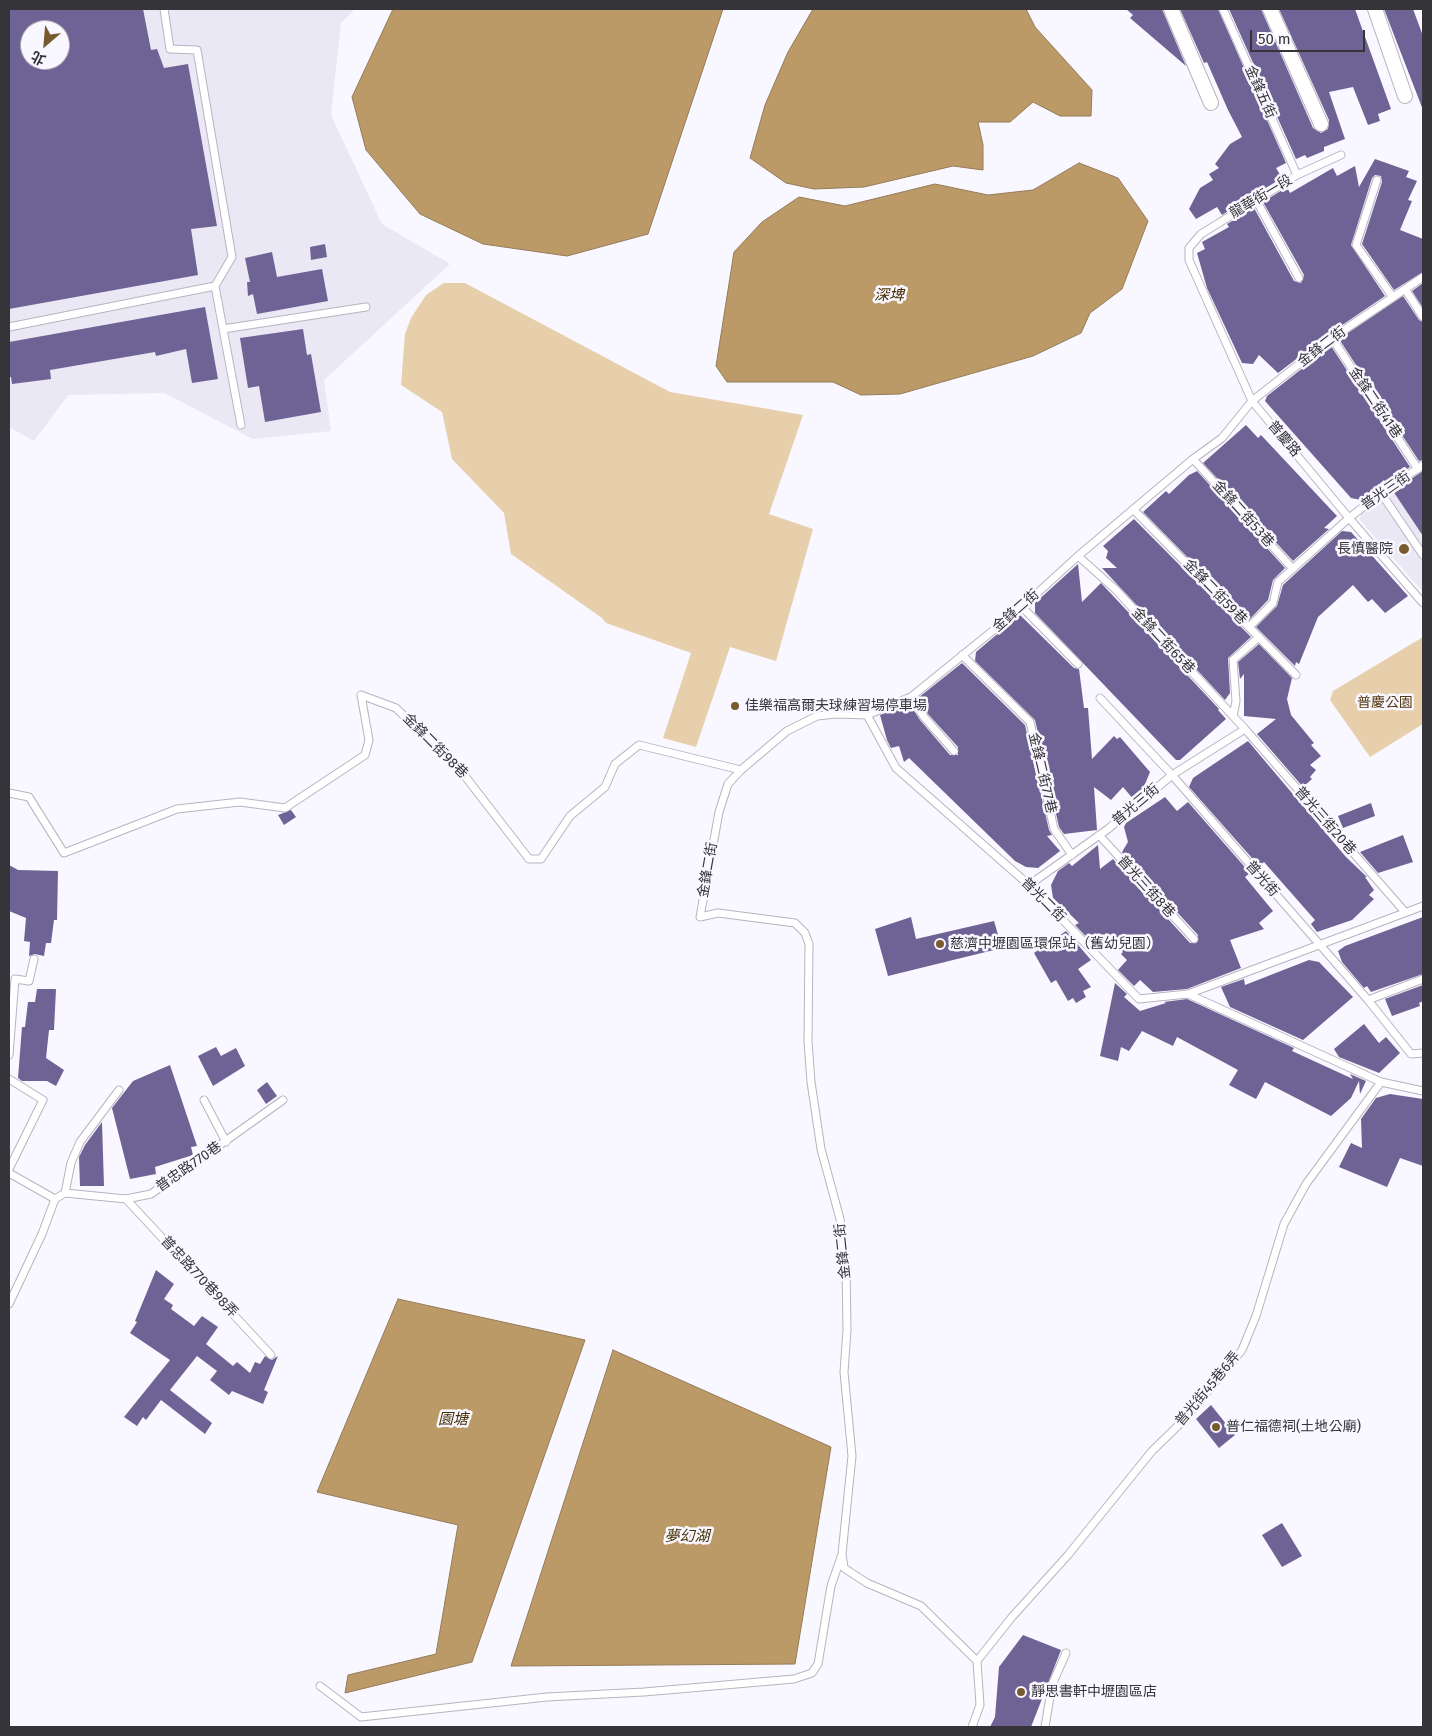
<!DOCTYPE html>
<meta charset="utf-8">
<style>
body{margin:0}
#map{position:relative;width:1432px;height:1736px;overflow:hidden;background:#f9f7ff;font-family:"Fira Sans","Noto Sans TC",sans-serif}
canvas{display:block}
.frame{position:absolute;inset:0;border:10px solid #353439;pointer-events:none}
.north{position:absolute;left:20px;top:20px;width:50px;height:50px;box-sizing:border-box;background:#f9f7ff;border:1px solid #aba9b0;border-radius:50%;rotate:207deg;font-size:14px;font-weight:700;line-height:20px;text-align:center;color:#353439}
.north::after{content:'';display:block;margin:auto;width:18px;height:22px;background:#775b2e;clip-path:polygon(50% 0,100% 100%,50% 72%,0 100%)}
.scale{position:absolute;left:1250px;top:30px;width:115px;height:22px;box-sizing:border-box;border:2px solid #353439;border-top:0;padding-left:6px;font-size:15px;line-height:18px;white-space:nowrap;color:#353439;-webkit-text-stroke:4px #f9f7ff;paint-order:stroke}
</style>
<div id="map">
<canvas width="1432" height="1736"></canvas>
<div class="frame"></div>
<div class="north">北</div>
<div class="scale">50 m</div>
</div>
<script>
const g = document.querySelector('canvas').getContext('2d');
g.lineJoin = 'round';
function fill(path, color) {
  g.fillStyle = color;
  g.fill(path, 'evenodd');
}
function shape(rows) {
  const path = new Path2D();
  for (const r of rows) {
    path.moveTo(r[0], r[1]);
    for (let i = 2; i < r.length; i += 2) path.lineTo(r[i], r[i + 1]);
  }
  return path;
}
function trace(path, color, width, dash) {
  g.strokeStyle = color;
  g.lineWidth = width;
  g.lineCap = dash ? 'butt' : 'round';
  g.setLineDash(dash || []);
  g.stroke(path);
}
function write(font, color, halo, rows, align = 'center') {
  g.font = font + ' "Fira Sans","Noto Sans TC",sans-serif';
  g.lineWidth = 5;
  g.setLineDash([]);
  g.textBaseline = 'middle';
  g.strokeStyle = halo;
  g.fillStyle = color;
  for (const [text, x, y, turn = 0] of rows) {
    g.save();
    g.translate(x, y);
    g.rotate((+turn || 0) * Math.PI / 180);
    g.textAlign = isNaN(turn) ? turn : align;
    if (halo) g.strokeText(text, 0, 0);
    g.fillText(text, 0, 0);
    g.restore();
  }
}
fill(shape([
 [9,9,355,9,341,23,331,115,382,224,450,264,324,380,331,431,253,439,164,393,68,395,34,441,9,427],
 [30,30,60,30,60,60,30,60],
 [1423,471,1423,592,1360,520,1361,513]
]), '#eae8f4');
fill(shape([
 [444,283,465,283,670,392,803,415,769,514,813,529,776,661,730,647,696,747,663,738,691,653,606,623,602,618,511,554,504,513,452,459,442,412,401,385,405,334,411,318,426,295],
 [1423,637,1423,724,1370,757,1330,700,1333,691]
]), '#e7cfab');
const water = shape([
 [393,9,723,9,648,234,567,256,483,244,420,214,366,150,352,97,393,9],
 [813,9,1026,9,1035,27,1092,90,1091,116,1060,116,1033,102,1010,122,978,122,983,145,983,170,953,166,864,187,814,189,786,183,750,158,765,105,788,52,813,9],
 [1079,163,1118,178,1148,221,1122,289,1090,313,1081,333,1033,356,900,394,861,395,833,382,727,382,716,366,734,252,762,222,799,197,845,206,935,184,988,195,1033,190,1079,163],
 [398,1299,585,1340,472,1662,345,1693,348,1675,436,1654,458,1525,317,1492,398,1299],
 [613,1350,831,1447,795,1664,511,1666,613,1350]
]);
fill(water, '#bc9a67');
trace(water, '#947b59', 1);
fill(shape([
 [9,9,143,9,151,50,157,49,164,68,188,64,217,226,191,229,198,275,9,309],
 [30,30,60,30,60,60,30,60],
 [1126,9,1162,9,1186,66,1130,18,1133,15],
 [1180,9,1218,9,1286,163,1276,168,1282,178,1222,215,1217,207,1196,219,1189,209,1200,188,1213,180,1209,174,1219,168,1215,164,1230,144,1242,137,1228,110,1207,62,1204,63],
 [1229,9,1261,9,1313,128,1321,133,1328,129,1329,120,1279,9,1355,9,1391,109,1378,114,1380,121,1368,125,1353,87,1329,92,1345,139,1324,147,1324,151,1307,158,1305,155,1296,159],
 [1384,9,1413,9,1423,36,1423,110],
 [1375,159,1409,171,1406,177,1417,181,1408,200,1412,201,1400,230,1423,239,1423,272,1394,290,1362,244,1382,182,1381,176,1375,175,1372,178,1351,245,1385,296,1329,334,1278,373,1259,355,1253,364,1242,363,1207,288,1197,253,1205,249,1202,242,1229,227,1227,224,1254,208,1294,281,1301,283,1304,275,1263,202,1287,187,1290,193,1333,168,1337,176,1355,166,1359,187],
 [325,244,327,257,311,260,310,247],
 [272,252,277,277,322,269,328,301,257,314,253,294,248,296,247,282,250,282,245,258],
 [1423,283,1423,308,1412,291],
 [1403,296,1419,320,1423,322,1423,460,1419,461,1339,339],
 [205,307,218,379,192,383,186,349,156,356,155,352,50,370,51,379,12,384,11,377,9,377,9,342],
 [303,329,307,355,311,354,321,412,265,422,259,386,248,388,240,338],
 [1331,346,1410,467,1386,483,1384,480,1361,500,1351,498,1265,401,1267,396],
 [1246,425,1258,438,1261,435,1337,516,1324,528,1329,529,1293,561,1203,463],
 [1197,471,1285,568,1273,580,1268,600,1249,620,1143,512,1166,491,1169,494,1189,475],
 [1423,471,1423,536,1393,491],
 [1134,519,1251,637,1228,658,1230,693,1225,700,1102,568,1117,568,1106,558,1108,551,1103,546],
 [1342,531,1351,532,1408,596,1385,613,1372,599,1368,602,1353,585,1318,617,1299,664,1296,662,1295,666,1256,627,1277,606,1283,585],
 [1078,564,1082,602,1101,583,1219,709,1218,710,1226,719,1180,760,1176,760,1035,613,1035,603],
 [1020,615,1074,668,1079,669,1084,708,1088,708,1092,759,1114,736,1117,739,1120,737,1150,772,1141,794,1134,800,1123,787,1111,800,1094,787,1097,830,1064,834,1059,827,1035,720,975,661,976,652],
 [1259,644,1292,678,1287,699,1291,715,1314,743,1311,745,1321,756,1310,765,1316,770,1310,777,1312,779,1303,787,1257,734,1276,719,1244,716,1244,674,1240,679,1238,662],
 [962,663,1025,725,1049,830,1052,835,1047,836,1060,851,1038,868,1026,867,1015,861,909,758,904,762,899,746,891,748,887,740,880,715,907,705,911,706,920,720,950,755,958,755,958,747,928,714,918,698],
 [1248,741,1346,857,1367,877,1365,877,1374,890,1369,895,1374,899,1352,920,1317,932,1311,924,1315,920,1264,862,1259,866,1189,787,1193,778],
 [1165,797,1177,811,1188,802,1250,873,1245,877,1273,911,1259,923,1264,929,1230,940,1241,968,1187,989,1153,992,1140,980,1134,986,1118,970,1127,960,1121,954,1123,952,1106,933,1094,945,1075,925,1079,923,1053,898,1051,885,1058,871,1069,863,1072,866,1098,845,1100,869,1113,859,1190,943,1197,943,1198,935,1122,852,1128,842,1124,827,1126,823],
 [1371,803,1375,816,1343,828,1338,816],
 [291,810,296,817,284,825,278,815],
 [1403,835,1413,862,1378,873,1360,852],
 [9,865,18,870,58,871,57,920,54,920,51,943,46,943,44,956,35,954,29,956,30,942,24,941,26,918,9,911],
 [911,917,916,939,994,921,1002,948,888,976,875,929],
 [1423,917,1423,974,1371,992,1367,986,1364,988,1342,962,1338,951,1345,946],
 [1066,931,1091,960,1078,969,1091,987,1083,991,1086,997,1076,1003,1073,998,1068,1001,1056,980,1051,983,1034,953],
 [1309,960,1319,962,1353,997,1303,1040,1230,1007,1221,987,1244,979,1245,985],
 [1115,983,1127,994,1124,997,1140,1011,1166,1003,1164,1002,1187,999,1294,1048,1292,1051,1353,1079,1350,1074,1366,1081,1360,1094,1359,1081,1351,1098,1331,1116,1265,1082,1256,1099,1229,1085,1238,1070,1177,1037,1173,1046,1142,1031,1129,1051,1121,1047,1118,1061,1100,1056],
 [1423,985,1423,1001,1419,1003,1420,1006,1392,1016,1385,999],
 [37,989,56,989,54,1030,49,1030,46,1058,64,1070,56,1086,47,1081,22,1081,18,1078,22,1027,25,1027,28,1002,35,1002],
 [1364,1024,1379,1043,1386,1037,1400,1053,1379,1073,1339,1057,1334,1049],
 [216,1047,221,1056,236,1048,245,1066,213,1086,198,1056],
 [170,1065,197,1146,191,1147,193,1155,155,1167,156,1174,130,1179,112,1108,133,1081],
 [267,1082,277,1096,266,1104,257,1090],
 [1390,1094,1423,1099,1423,1166,1400,1158,1387,1187,1339,1167,1351,1143,1362,1148,1361,1119,1376,1098],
 [102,1122,104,1186,80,1186,79,1157,85,1145],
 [156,1270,174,1284,164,1299,173,1305,171,1309,194,1326,202,1316,218,1327,206,1344,233,1366,237,1362,250,1373,255,1362,260,1364,265,1356,272,1360,278,1356,264,1390,268,1392,263,1404,232,1391,229,1395,210,1380,217,1371,197,1356,170,1390,212,1423,205,1434,161,1400,146,1420,143,1417,137,1426,124,1417,170,1360,130,1333,137,1322,135,1321],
 [1211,1405,1235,1435,1219,1448,1196,1419],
 [1282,1523,1302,1556,1282,1567,1262,1535],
 [1023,1635,1061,1650,1031,1727,990,1727,995,1717,999,1667]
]), '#6f6395');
const lane = shape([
 [164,9,170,49,197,50,232,257,215,286,241,425],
 [1223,9,1297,175],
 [1341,155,1297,175,1201,234,1189,248,1189,260,1252,401,1349,518,1423,603],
 [1377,180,1356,245,1392,296],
 [1256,200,1299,278],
 [1405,289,1423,317],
 [9,327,215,286],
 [223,329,366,307],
 [1332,338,1418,469],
 [1193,459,1293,569],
 [1381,493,1423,555],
 [1133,509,1296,675],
 [1078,556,1115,589,1245,729,1405,912],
 [1022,607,1078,664],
 [1249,627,1273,603,1278,582,1349,518,1381,493,1423,465],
 [962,655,1030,722,1054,829,1072,855],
 [911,697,924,717,954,751],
 [1100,698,1172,775,1368,1000,1411,1054,1423,1053],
 [867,715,896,768,1029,885,1139,999,1188,994,1423,906],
 [1233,716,1236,701,1233,660,1259,637],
 [9,793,29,797,64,853,177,809,240,802,285,808,365,755,369,740,361,695,396,708,461,771,529,859,541,859,570,816,605,787,615,764,639,745,741,770],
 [1099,835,1194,939],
 [1029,885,1108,829,1172,775,1245,729],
 [1188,994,1381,1082,1423,1091],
 [1368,1000,1423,979],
 [9,1055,15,979,29,981,34,959],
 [9,1079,43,1100,9,1169],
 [204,1100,226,1142],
 [9,1173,55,1199,42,1234,9,1304],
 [65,1193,71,1163,80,1142,119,1090],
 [55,1199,65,1193,126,1199,151,1194,283,1100],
 [126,1199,271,1355],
 [977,1661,921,1606,867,1583,844,1568,842,1554,852,1456,844,1372,847,1330,846,1266,840,1219,821,1149,811,1082,808,1041,809,944,805,933,795,923,718,913,700,917,719,812,728,784,741,770,787,731,817,716,836,714,867,715,911,697,1022,607,1078,556,1193,459,1222,438,1252,401,1332,338,1423,277],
 [977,1661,1012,1617,1068,1555,1152,1451,1185,1419,1242,1350,1256,1316,1284,1224,1306,1184,1381,1082],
 [320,1686,361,1717,547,1697,644,1692,794,1679,812,1673,818,1664,831,1586,841,1557],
 [972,1727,980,1705,977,1661],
 [1045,1727,1052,1685,1066,1653]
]);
const street = shape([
 [1171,9,1211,103],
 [1270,9,1321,124],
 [1375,9,1405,96]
]);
trace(lane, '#b7b4c1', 9);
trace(street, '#b7b4c1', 16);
trace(lane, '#fff', 7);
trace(street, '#fff', 14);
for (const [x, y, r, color] of [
 [1404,549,6,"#775b2e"],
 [735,706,5,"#775b2e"],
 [940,944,5,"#775b2e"],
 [1216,1427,5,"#775b2e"],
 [1021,1692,5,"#775b2e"]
]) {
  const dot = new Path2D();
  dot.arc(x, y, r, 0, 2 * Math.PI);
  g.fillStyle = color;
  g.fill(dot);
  trace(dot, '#f9f7ff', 2);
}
write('14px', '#353439', '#f9f7ff', [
 ["金鋒五街",1260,92,66],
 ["龍華街一段",1261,197,-31],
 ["金鋒二街",1322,347,-37],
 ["金鋒二街41巷",1375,403,56],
 ["普慶路",1284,439,50],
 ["普光三街",1386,491,-35],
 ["金鋒二街53巷",1243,514,48],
 ["金鋒二街59巷",1215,592,46],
 ["金鋒二街",1016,611,-41],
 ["金鋒二街65巷",1163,641,47],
 ["金鋒二街98巷",435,746,45],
 ["金鋒二街77巷",1042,773,77],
 ["普光三街",1136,805,-40],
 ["普光三街20巷",1325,821,49],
 ["金鋒二街",708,870,-80],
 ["普光街",1262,879,49],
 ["普光三街8巷",1146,887,48],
 ["普光二街",1043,900,45],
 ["普忠路770巷",189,1167,-35],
 ["金鋒二街",843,1251,-96],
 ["普忠路770巷98弄",199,1277,47],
 ["普光街45巷6弄",1208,1389,-50]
]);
write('14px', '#353439', '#f9f7ff', [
 ["長慎醫院",1393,549,"right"],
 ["佳樂福高爾夫球練習場停車場",745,706],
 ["慈濟中壢園區環保站（舊幼兒園）",950,944],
 ["普仁福德祠(土地公廟)",1226,1427],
 ["靜思書軒中壢園區店",1031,1692]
], 'left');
write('14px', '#533b12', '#f9f7ff', [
 ["普慶公園",1385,703]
]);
write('italic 15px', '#462f03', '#f9f7ff', [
 ["深埤",889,296],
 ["園塘",453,1420],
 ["夢幻湖",687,1537]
]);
</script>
